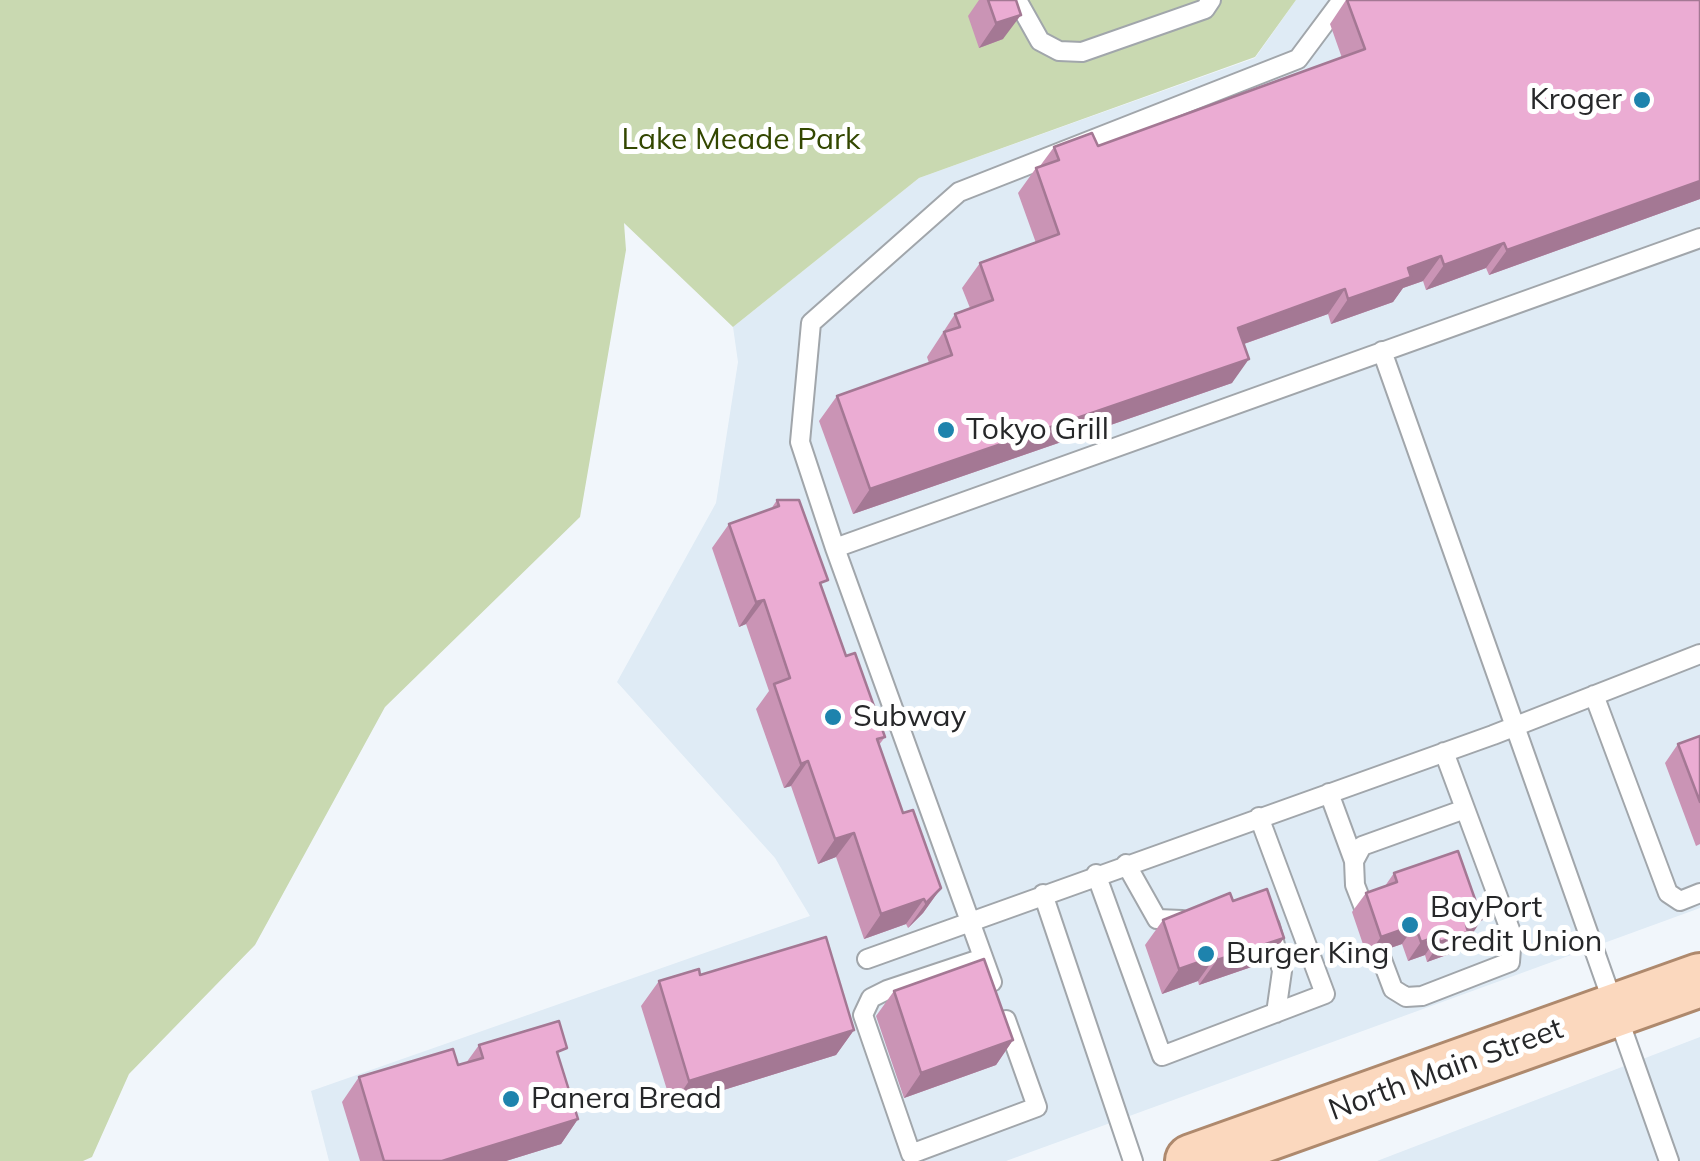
<!DOCTYPE html>
<style>
body{margin:0}
canvas{display:block;background:#f1f6fb}
</style>
<canvas width="1700" height="1161"></canvas>
<script>
const g = document.querySelector('canvas').getContext('2d');
g.lineJoin = 'round';
function fill(path, color) {
  g.fillStyle = color;
  g.fill(path, 'evenodd');
}
function shape(rows) {
  const path = new Path2D();
  for (const r of rows) {
    path.moveTo(r[0], r[1]);
    for (let i = 2; i < r.length; i += 2) path.lineTo(r[i], r[i + 1]);
  }
  return path;
}
function trace(path, color, width, dash) {
  g.strokeStyle = color;
  g.lineWidth = width;
  g.lineCap = dash ? 'butt' : 'round';
  g.setLineDash(dash || []);
  g.stroke(path);
}
function write(font, color, halo, rows, align = 'center') {
  g.font = font + ' Mulish,sans-serif';
  g.lineWidth = 10;
  g.setLineDash([]);
  g.textBaseline = 'middle';
  g.strokeStyle = halo;
  g.fillStyle = color;
  for (const [text, x, y, turn = 0] of rows) {
    g.save();
    g.translate(x, y);
    g.rotate((+turn || 0) * Math.PI / 180);
    g.textAlign = isNaN(turn) ? turn : align;
    if (halo) g.strokeText(text, 0, 0);
    g.fillText(text, 0, 0);
    g.restore();
  }
}
fill(shape([
 [1296,0,1700,0,1700,908,1006,1161,329,1161,311,1091,810,916,775,858,617,682,716,503,738,362,733,327,919,178,1255,58],
 [1700,1037,1700,1161,1377,1161]
]), '#dfebf5');
fill(shape([
 [0,0,1296,0,1255,57,919,178,733,327,624,223,626,250,580,517,385,707,255,945,129,1074,92,1157,83,1161,0,1161]
]), '#c9d9b1');
const lane = shape([
 [1017,0,1040,41,1059,51,1082,52,1205,9,1211,0],
 [1382,351,1669,1161],
 [835,548,800,442,811,323,959,192,1298,59,1342,0],
 [1594,695,1668,893,1680,901,1700,893],
 [1329,793,1354,861],
 [1126,864,1157,919,1182,920],
 [1096,874,1162,1056,1325,994,1259,817],
 [1043,894,1133,1161],
 [1364,908,1355,885,1354,861,1362,846,1465,809],
 [1270,926,1282,971,1276,1013],
 [1379,952,1393,989,1406,997,1422,996,1510,962,1512,935,1444,752],
 [983,958,887,990,871,998,863,1015,911,1154,1037,1107,1006,1020],
 [867,959,1493,735,1700,654],
 [992,982,835,548,1700,238]
]);
const primary = shape([
 [1192,1161,1700,980]
]);
trace(lane, '#a1a6ab', 22);
trace(primary, '#ae896d', 58);
trace(lane, '#fff', 18);
trace(primary, '#fbd8be', 52);
fill(shape([
 [979,0,1016,0,1003,39,979,48,968,16],
 [1346,0,1700,0,1700,199,1489,275,1486,268,1426,290,1423,281,1403,288,1393,302,1331,324,1328,314,1244,344,1232,383,853,514,819,421,837,396,929,363,927,357,955,314,970,308,962,288,980,263,1036,243,1018,193,1036,168,1040,166,1054,147,1098,146,1342,58,1330,24],
 [777,500,822,588,846,656,885,737,879,745,903,813,941,888,923,913,908,928,906,924,864,939,836,857,818,864,791,786,784,788,756,709,769,691,746,624,739,627,712,548,729,524,771,509],
 [1700,736,1700,844,1696,846,1665,763,1678,744],
 [1394,873,1469,939,1462,941,1455,952,1427,962,1425,955,1408,961,1402,944,1367,956,1352,912,1366,893,1385,886],
 [1233,901,1284,938,1266,962,1199,985,1198,981,1162,994,1145,945,1163,920],
 [700,975,854,1030,836,1055,672,1106,641,1006,659,981],
 [894,991,1013,1040,996,1065,904,1098,876,1016],
 [479,1045,559,1060,578,1119,561,1144,506,1161,360,1161,342,1102,359,1077,458,1065,466,1063]
]), '#ca94b5');
fill(shape([
 [1021,15,1003,39,979,48,996,23],
 [1700,181,1700,199,1489,275,1507,250],
 [1504,243,1486,268,1426,290,1444,265],
 [1441,256,1423,281,1403,288,1393,302,1331,324,1348,299,1408,268],
 [1345,289,1328,314,1221,352,1238,328],
 [1249,359,1232,383,853,514,870,489],
 [764,600,746,624,739,627,756,602],
 [808,761,791,786,784,788,801,764],
 [854,833,836,857,818,864,835,839],
 [941,888,923,913,908,928,926,903],
 [924,899,906,924,864,939,881,914],
 [1482,919,1469,939,1462,941,1455,952,1427,962,1440,942,1466,925],
 [1415,925,1402,944,1367,956,1381,937],
 [1438,936,1425,955,1408,961,1421,942],
 [1284,938,1266,962,1199,985,1217,960],
 [1216,956,1198,981,1162,994,1179,969],
 [854,1030,836,1055,672,1106,689,1081],
 [1013,1040,996,1065,904,1098,921,1073],
 [578,1119,561,1144,506,1161,442,1161]
]), '#a47894');
const building = shape([
 [988,0,1016,0,1021,15,996,23,988,0],
 [1347,0,1700,0,1700,181,1507,250,1504,243,1444,265,1441,256,1408,268,1411,277,1348,299,1345,289,1238,328,1249,359,870,489,837,396,952,355,944,332,960,327,955,314,993,300,980,263,1059,234,1036,168,1059,160,1054,147,1092,133,1098,146,1365,49,1347,0],
 [777,500,799,500,828,580,820,583,846,656,855,653,885,737,877,739,903,813,913,810,941,888,926,903,924,899,881,914,854,833,835,839,808,761,801,764,774,684,790,678,764,600,756,602,729,524,779,506,777,500],
 [1700,736,1700,802,1678,744,1700,736],
 [1458,851,1482,919,1466,925,1468,932,1440,942,1438,936,1421,942,1415,925,1381,937,1366,893,1397,882,1394,873,1458,851],
 [1267,889,1284,938,1217,960,1216,956,1179,969,1163,920,1230,893,1233,901,1267,889],
 [826,937,854,1030,689,1081,659,981,699,969,700,975,826,937],
 [984,959,1013,1040,921,1073,894,991,984,959],
 [559,1021,567,1048,557,1052,578,1119,442,1161,384,1161,359,1077,453,1049,458,1065,483,1058,479,1045,559,1021]
]);
fill(building, '#ebacd3');
trace(building, '#a47894', 2.5);
for (const [x, y, r, color] of [
 [1642,100,10,"#1e83ad"],
 [946,430,10,"#1e83ad"],
 [833,717,10,"#1e83ad"],
 [1410,925,10,"#1e83ad"],
 [1206,954,10,"#1e83ad"],
 [511,1099,10,"#1e83ad"]
]) {
  const dot = new Path2D();
  dot.arc(x, y, r, 0, 2 * Math.PI);
  g.fillStyle = color;
  g.fill(dot);
  trace(dot, '#fff', 4);
}
write('30px', '#262729', '#fff', [
 ["Kroger",1622,100,"right"],
 ["Tokyo Grill",966,430],
 ["Subway",853,717],
 ["BayPort",1430,908],
 ["Credit Union",1430,942],
 ["Burger King",1226,954],
 ["Panera Bread",531,1099]
], 'left');
write('30px', '#334700', '#fff', [
 ["Lake Meade Park",741,140]
]);
write('30px', '#262729', '#fff', [
 ["North Main Street",1446,1070,-20]
]);
</script>
